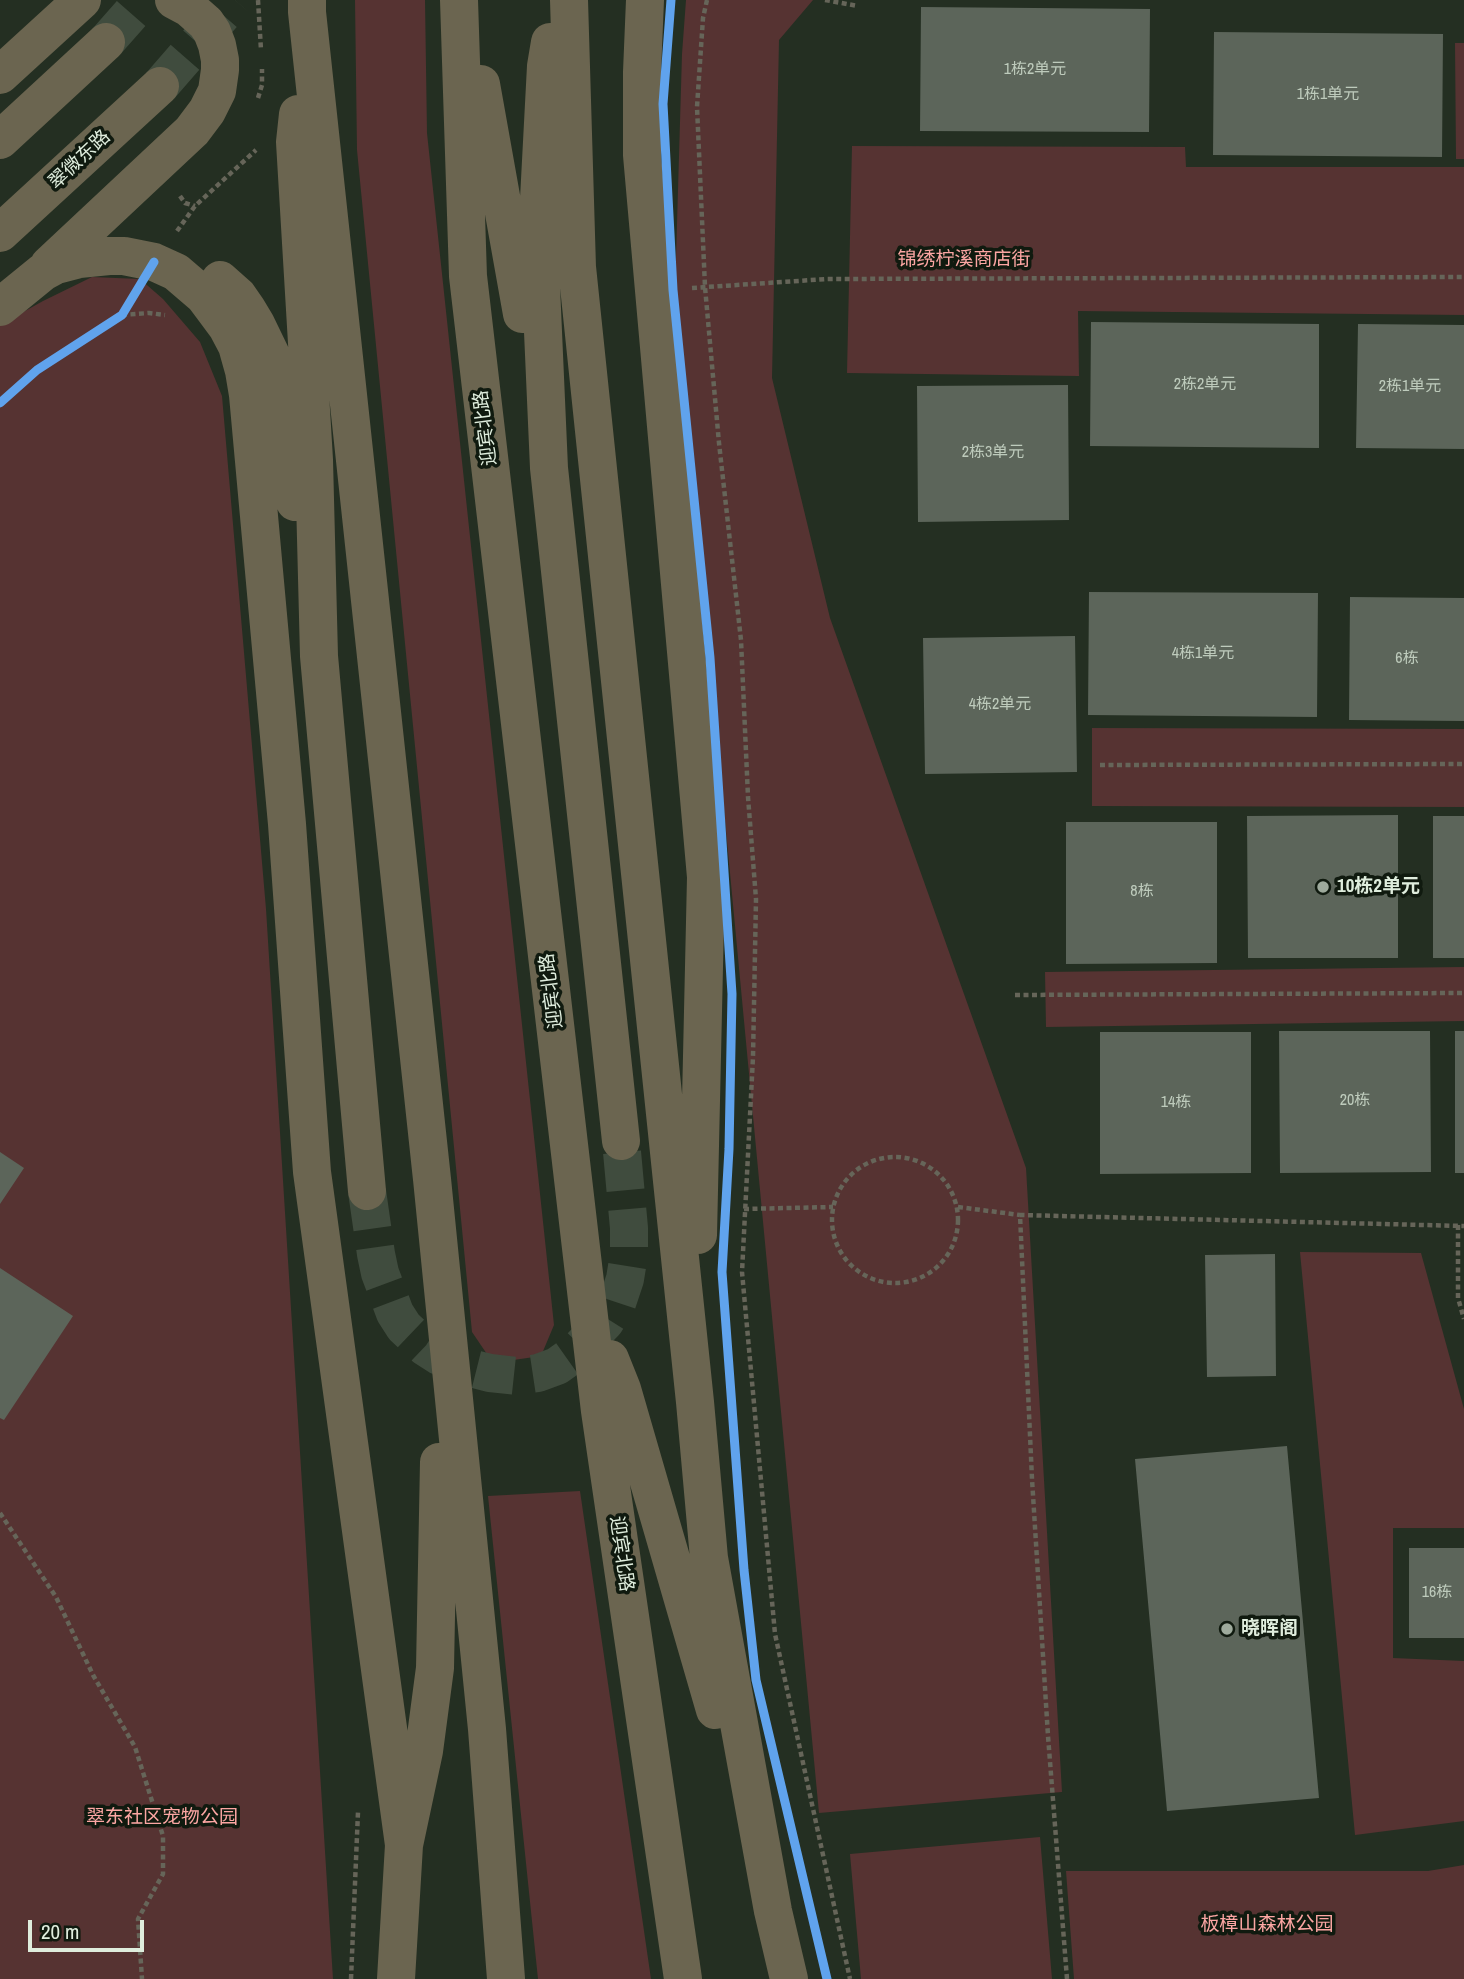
<!DOCTYPE html>
<meta charset="utf-8">
<style>
body{margin:0}
#map{position:relative;width:1464px;height:1979px;overflow:hidden;background:#242f22;font-family:"Archivo Narrow",sans-serif}
canvas{display:block}
.scale{position:absolute;left:28px;top:1920px;width:116px;height:32px;box-sizing:border-box;border:4px solid #dfeddd;border-top:0;padding-left:9px;font-size:21px;line-height:24px;white-space:nowrap;color:#dfeddd;-webkit-text-stroke:5px #101a0f;paint-order:stroke}
</style>
<div id="map">
<canvas width="1464" height="1979"></canvas>
<div class="scale">20 m</div>
</div>
<script>
const g = document.querySelector('canvas').getContext('2d');
g.lineJoin = 'round';
function fill(path, color) {
  g.fillStyle = color;
  g.fill(path, 'evenodd');
}
function shape(rows) {
  const path = new Path2D();
  for (const r of rows) {
    if (r.length === 3) {
      path.moveTo(r[0] + r[2], r[1]);
      path.arc(r[0], r[1], r[2], 0, 2 * Math.PI);
      continue;
    }
    path.moveTo(r[0], r[1]);
    for (let i = 2; i < r.length; i += 2) path.lineTo(r[i], r[i + 1]);
  }
  return path;
}
function trace(path, color, width, dash) {
  g.strokeStyle = color;
  g.lineWidth = width;
  g.lineCap = dash ? 'butt' : 'round';
  g.setLineDash(dash || []);
  g.stroke(path);
}
function write(font, color, halo, rows, align = 'center') {
  g.font = font + ' "Archivo Narrow","Noto Sans SC",sans-serif';
  g.lineWidth = 7;
  g.setLineDash([]);
  g.textBaseline = 'middle';
  g.strokeStyle = halo;
  g.fillStyle = color;
  for (const [text, x, y, turn = 0] of rows) {
    g.save();
    g.translate(x, y);
    g.rotate((+turn || 0) * Math.PI / 180);
    g.textAlign = isNaN(turn) ? turn : align;
    if (halo) g.strokeText(text, 0, 0);
    g.fillText(text, 0, 0);
    g.restore();
  }
}
fill(shape([
 [355,0,425,0,427,133,554,1325,541,1356,493,1363,472,1332,357,150],
 [686,0,813,0,779,40,772,378,830,618,1026,1168,1062,1792,819,1813,675,292,682,54],
 [1455,43,1464,43,1464,159,1456,159],
 [852,146,1185,147,1186,167,1464,167,1464,315,1078,311,1079,376,847,373],
 [92,277,140,279,163,299,200,342,222,396,266,909,333,1979,0,1979,0,325,43,301],
 [1092,728,1464,729,1464,807,1092,806],
 [1464,967,1464,1021,1046,1027,1045,972],
 [1300,1252,1421,1253,1464,1409,1464,1528,1393,1528,1393,1658,1464,1661,1464,1821,1355,1835],
 [580,1491,651,1979,538,1979,488,1496],
 [1040,1837,1052,1979,861,1979,850,1854],
 [1464,1865,1464,1979,1074,1979,1066,1871,1428,1871]
]), '#563332');
fill(shape([
 [921,7,1150,9,1149,132,920,131],
 [1214,32,1443,34,1442,157,1213,155],
 [1091,322,1319,324,1319,448,1090,446],
 [1358,324,1464,325,1464,449,1356,448],
 [1068,385,1069,520,918,522,917,386],
 [1089,592,1318,593,1317,717,1088,715],
 [1350,597,1464,598,1464,721,1349,720],
 [1075,636,1077,772,925,774,923,638],
 [1398,815,1398,958,1248,958,1247,816],
 [1433,816,1464,816,1464,958,1433,958],
 [1066,822,1217,822,1217,963,1066,964],
 [1279,1031,1430,1031,1431,1172,1280,1173],
 [1455,1031,1464,1031,1464,1173,1455,1173],
 [1100,1032,1251,1032,1251,1173,1100,1174],
 [0,1152,24,1168,0,1204],
 [1275,1254,1276,1376,1207,1377,1205,1255],
 [0,1268,73,1316,4,1420,0,1418],
 [1287,1446,1319,1798,1167,1811,1135,1459],
 [1409,1548,1464,1548,1464,1638,1409,1638]
]), '#5c655a');
trace(shape([
 [106,42,143,0],
 [160,86,235,0],
 [367,1191,376,1254,380,1273,395,1313,404,1327,425,1347,439,1356,466,1367,490,1373,518,1376,538,1373,557,1366,574,1354,605,1322,617,1303,625,1279,629,1254,629,1228,621,1141]
]), '#404c3e', 38, [38, 19]);
trace(shape([
 [258,0,261,50],
 [707,0,703,18,697,107,705,287,719,443,741,640,748,797,756,899,753,1057,742,1272,775,1634,850,1979],
 [825,0,858,6],
 [258,98,262,85,262,69],
 [180,196,185,203,195,206],
 [177,231,195,206,256,150],
 [692,288,827,279,1464,277],
 [122,315,149,313,165,315],
 [1100,765,1464,764],
 [1015,995,1464,993],
 [895,1220,63],
 [958,1207,1020,1215],
 [744,1209,833,1207],
 [1458,1225,1458,1298,1464,1319],
 [0,1513,56,1597,93,1675,135,1747,163,1836,163,1874,138,1919,142,1979],
 [351,1979,358,1812],
 [1067,1979,1048,1736,1032,1479,1020,1215,1464,1226]
]), '#666559', 4.5, [5, 3.5]);
trace(shape([
 [307,0,307,12,432,1179,487,1729,506,1979],
 [459,0,468,276,600,1411,683,1979],
 [569,0,577,267,695,1402,709,1558,773,1911,789,1979],
 [645,0,642,72,642,155,706,877,698,1235],
 [550,42,546,66,538,218,549,468,621,1141],
 [0,75,82,0],
 [481,84,522,314],
 [298,114,295,142,314,460,319,656,367,1191],
 [0,140,106,42],
 [0,233,160,86],
 [49,265,192,131,207,111,217,91,220,70,220,60,217,45,212,32,206,23,189,8,174,0],
 [220,280,238,296,247,309,256,324,271,355,295,502],
 [0,307,43,272,56,265,79,259,109,256,124,256,154,262,176,272,204,296,213,308,227,327,237,346,244,371,248,395,287,824,312,1172,404,1845],
 [610,1359,622,1389,715,1710],
 [396,1979,404,1845,424,1751,435,1668,439,1462]
]), '#6b6550', 38);
trace(shape([
 [671,0,663,104,673,290,710,658,732,994,729,1149,722,1272,744,1570,756,1680,827,1979],
 [0,403,37,370,122,315,154,262]
]), '#60a3ed', 9);
for (const [x, y, r, color] of [
 [1323,887,7,"#9eaa9c"],
 [1227,1629,7,"#9eaa9c"]
]) {
  const dot = new Path2D();
  dot.arc(x, y, r, 0, 2 * Math.PI);
  g.fillStyle = color;
  g.fill(dot);
  trace(dot, '#101a0f', 2.5);
}
write('16px', '#becbbc', null, [
 ["1栋2单元",1035,70],
 ["1栋1单元",1328,95],
 ["2栋2单元",1205,385],
 ["2栋1单元",1410,387],
 ["2栋3单元",993,453],
 ["4栋1单元",1203,654],
 ["6栋",1407,659],
 ["4栋2单元",1000,705],
 ["8栋",1142,892],
 ["20栋",1355,1101],
 ["14栋",1176,1103],
 ["16栋",1437,1593]
]);
write('19px', '#dfeddd', '#101a0f', [
 ["翠微东路",80,160,-43],
 ["迎宾北路",486,428,-97],
 ["迎宾北路",552,991,-97],
 ["迎宾北路",621,1554,82]
]);
write('19px', '#fca6a3', '#101a0f', [
 ["锦绣柠溪商店街",964,260],
 ["翠东社区宠物公园",162,1818],
 ["板樟山森林公园",1267,1925]
]);
write('bold 19px', '#dfeddd', '#101a0f', [
 ["10栋2单元",1337,887],
 ["晓晖阁",1241,1629]
], 'left');
</script>
